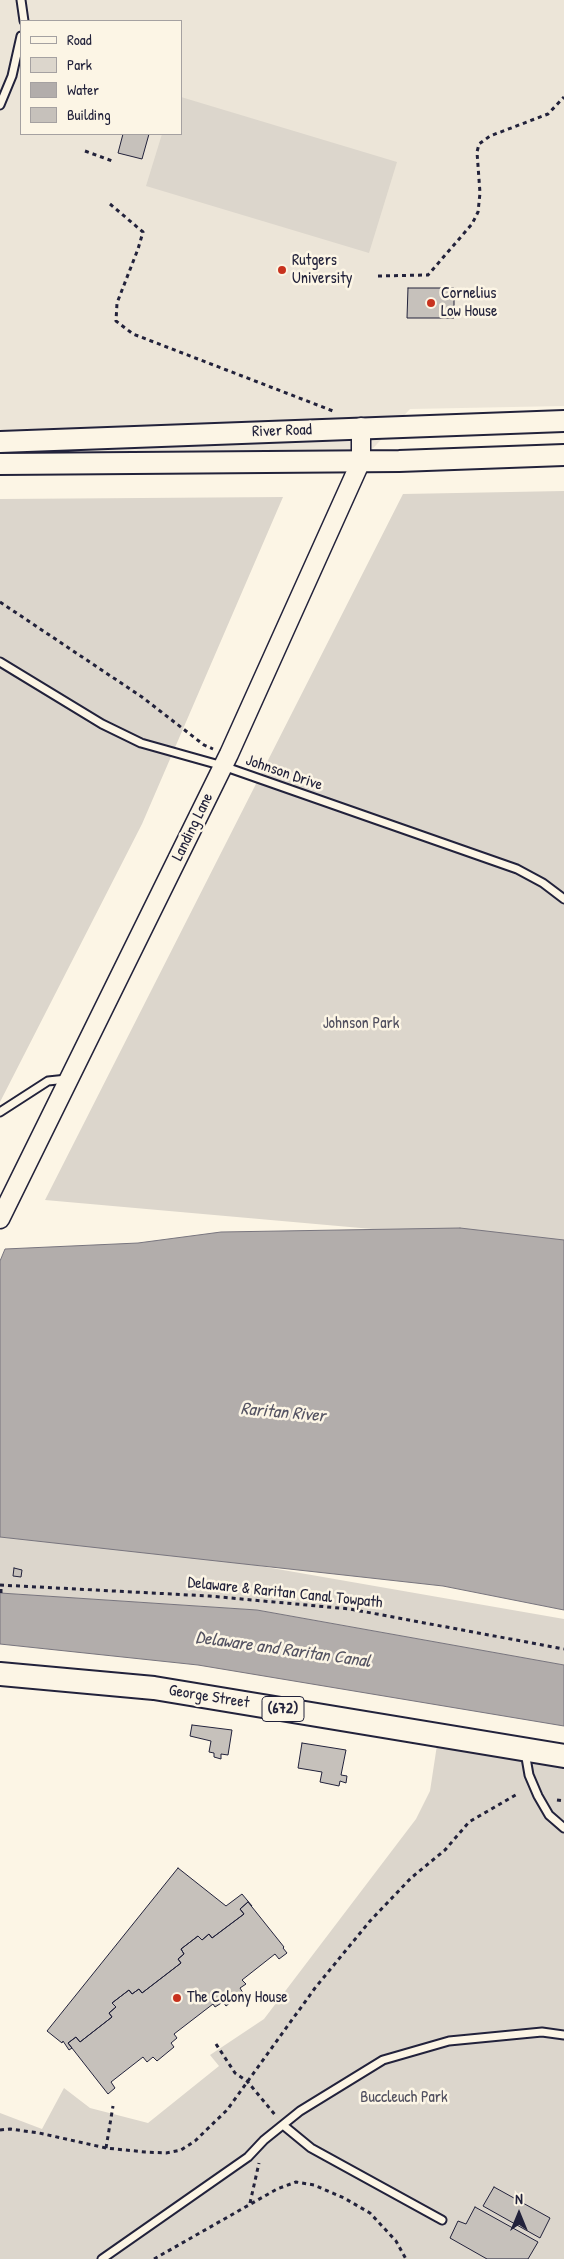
<!DOCTYPE html>
<style>
body{margin:0}
#map{position:relative;width:564px;height:2259px;overflow:hidden;background:#fcf5e5;font-family:"Patrick Hand",sans-serif}
canvas{display:block}
.legend{position:absolute;left:20px;top:20px;width:162px;height:115px;box-sizing:border-box;background:#fcf5e5;border:1px solid #a5a1a1;margin:0;padding:6px 9px;list-style:none;font-size:15px;color:#22223b}
.legend li{display:flex;align-items:center;gap:10px;height:25px}
.legend b{width:25px;border:1px solid #a5a1a1}
.north{position:absolute;left:494px;top:2189px;width:50px;height:50px;-webkit-text-stroke:4px #fcf5e5;paint-order:stroke;rotate:0deg;font-size:14px;font-weight:700;line-height:20px;text-align:center;color:#22223b}
.north::after{content:'';display:block;margin:auto;width:18px;height:22px;background:#22223b;clip-path:polygon(50% 0,100% 100%,50% 72%,0 100%)}
</style>
<div id="map">
<canvas width="564" height="2259"></canvas>
<ul class="legend">
<li><b style="height:6px;background:#fcf5e5"></b>Road</li>
<li><b style="height:14px;background:#dcd6cc"></b>Park</li>
<li><b style="height:14px;background:#b2adab"></b>Water</li>
<li><b style="height:14px;background:#c6c1bb"></b>Building</li>
</ul>
<div class="north">N</div>
</div>
<script>
const g = document.querySelector('canvas').getContext('2d');
g.lineJoin = 'round';
function fill(path, color) {
  g.fillStyle = color;
  g.fill(path, 'evenodd');
}
function shape(rows) {
  const path = new Path2D();
  for (const r of rows) {
    path.moveTo(r[0], r[1]);
    for (let i = 2; i < r.length; i += 2) path.lineTo(r[i], r[i + 1]);
  }
  return path;
}
function trace(path, color, width, dash) {
  g.strokeStyle = color;
  g.lineWidth = width;
  g.lineCap = dash ? 'butt' : 'round';
  g.setLineDash(dash || []);
  g.stroke(path);
}
function write(font, color, halo, rows, align = 'center') {
  g.font = font + ' "Patrick Hand",sans-serif';
  g.lineWidth = 5;
  g.setLineDash([]);
  g.textBaseline = 'middle';
  g.strokeStyle = halo;
  g.fillStyle = color;
  for (const [text, x, y, turn = 0] of rows) {
    g.save();
    g.translate(x, y);
    g.rotate((+turn || 0) * Math.PI / 180);
    g.textAlign = isNaN(turn) ? turn : align;
    if (halo) g.strokeText(text, 0, 0);
    g.fillText(text, 0, 0);
    g.restore();
  }
}
fill(shape([
 [0,0,564,0,564,406,410,409,361,461,0,460],
 [21,21,181,21,181,134,21,134]
]), '#ece5d8');
fill(shape([
 [181,97,397,162,369,253,146,186,162,134,181,134],
 [564,491,564,1246,45,1200,403,494],
 [283,497,142,824,0,1102,0,499],
 [0,1537,214,1558,564,1619,564,1665,258,1610,0,1593],
 [437,1745,564,1767,564,2259,0,2259,0,2113,42,2129,64,2088,90,2108,148,2123,219,2066,210,2055,264,2019,416,1819,430,1791]
]), '#dcd6cc');
const water = shape([
 [460,1228,564,1240,564,1610,443,1586,0,1537,0,1261,5,1249,138,1243,221,1232,460,1228],
 [0,1593,257,1610,564,1665,564,1726,198,1665,0,1644,0,1593]
]);
fill(water, '#b2adab');
trace(water, '#78757e', 1);
const building = shape([
 [123,134,149,134,142,159,118,153,123,134],
 [408,288,454,288,454,318,407,318,408,288],
 [14,1568,22,1570,21,1577,13,1576,14,1568],
 [192,1725,232,1730,228,1755,221,1754,221,1759,214,1757,214,1753,209,1752,211,1741,190,1736,192,1725],
 [302,1743,346,1750,341,1775,347,1776,346,1783,340,1781,339,1786,320,1782,322,1772,298,1768,302,1743],
 [178,1868,226,1906,242,1894,252,1906,248,1902,240,1909,244,1914,212,1938,209,1934,202,1940,198,1936,181,1949,184,1954,178,1959,181,1963,142,1993,139,1989,132,1994,129,1990,112,2003,116,2007,109,2013,112,2017,80,2042,76,2037,68,2043,72,2048,69,2050,63,2041,62,2043,47,2031,178,1868],
 [248,1902,284,1947,283,1948,287,1953,279,1959,275,1954,242,1980,246,1984,240,1988,243,1993,226,2006,223,2002,215,2007,213,2004,174,2034,177,2038,171,2043,174,2047,157,2061,153,2057,147,2062,143,2057,111,2082,115,2088,108,2094,68,2043,76,2037,80,2042,112,2017,109,2013,116,2007,112,2003,129,1990,132,1994,139,1989,142,1993,181,1963,178,1959,184,1954,181,1949,198,1936,202,1940,209,1934,212,1938,244,1914,240,1909,248,1902],
 [494,2187,550,2218,540,2238,483,2206,494,2187],
 [475,2207,538,2242,528,2259,487,2259,450,2238,458,2221,466,2224,475,2207]
]);
fill(building, '#c6c1bb');
trace(building, '#22223b', 1);
const service = shape([
 [21,0,24,21],
 [0,105,12,76,21,36],
 [0,662,102,724,141,743,223,766,517,869,543,883,564,899],
 [0,1112,48,1081,67,1079],
 [525,1752,529,1775,538,1796,549,1815,564,1828],
 [283,2125,311,2148,442,2220],
 [102,2259,248,2157,264,2140,300,2111,383,2060,449,2041,542,2032,564,2035]
]);
const tertiary = shape([
 [0,1219,229,754,361,461,361,427]
]);
const secondary = shape([
 [0,442,564,421],
 [0,464,399,461,564,455]
]);
const primary = shape([
 [0,1674,154,1688,564,1756]
]);
trace(service, '#22223b', 11);
trace(tertiary, '#22223b', 21);
trace(secondary, '#22223b', 24);
trace(primary, '#22223b', 26);
trace(shape([
 [85,151,115,162],
 [110,204,143,232,138,249,117,303,116,321,133,334,333,411],
 [378,276,428,275,472,224,478,212,480,193,477,152,479,144,490,136,548,114,564,97],
 [0,602,142,697,204,745,213,749],
 [0,1585,209,1596,350,1609,564,1649],
 [1,1593,1,1585],
 [557,1800,564,1801],
 [216,2044,235,2073,247,2081,276,2116],
 [0,2130,10,2129,39,2133,106,2148,145,2152,166,2153,181,2150,195,2141,227,2110,315,1988,370,1921,411,1878,445,1850,469,1822,519,1793],
 [106,2148,113,2106],
 [250,2203,259,2163],
 [154,2259,277,2189,296,2182,314,2185,344,2198,370,2213,396,2241,406,2259]
]), '#22223b', 3, [4, 4]);
trace(service, '#fcf5e5', 7);
trace(tertiary, '#fcf5e5', 18);
trace(secondary, '#fcf5e5', 20);
trace(primary, '#fcf5e5', 22);
for (const [x, y, r, color] of [
 [282,270,5,"#c8321e"],
 [431,303,5,"#c8321e"],
 [177,1998,5,"#c8321e"]
]) {
  const dot = new Path2D();
  dot.arc(x, y, r, 0, 2 * Math.PI);
  g.fillStyle = color;
  g.fill(dot);
  trace(dot, '#fcf5e5', 2);
}
for (const [x, y, w] of [
 [283,1709,42]
]) {
  const box = new Path2D();
  box.roundRect(x - w / 2, y - 12.5, w, 25, 4);
  g.fillStyle = '#fcf5e5';
  g.fill(box);
  trace(box, '#22223b', 1);
}
write('bold 15px', '#22223b', null, [
 ["(672)",283,1709]
]);
write('16px', '#22223b', '#fcf5e5', [
 ["Rutgers",292,261],
 ["University",292,279],
 ["Cornelius",441,294],
 ["Low House",441,312],
 ["The Colony House",187,1998]
], 'left');
write('16px', '#22223b', '#fcf5e5', [
 ["River Road",282,431,-2],
 ["Johnson Drive",284,773,19],
 ["Landing Lane",193,827,-64],
 ["Delaware & Raritan Canal Towpath",285,1593,6],
 ["George Street",209,1697,9]
]);
write('16px', '#504f5f', '#fcf5e5', [
 ["Johnson Park",361,1024],
 ["Buccleuch Park",404,2098]
]);
write('italic 18px', '#545362', '#fcf5e5', [
 ["Raritan River",283,1413,5],
 ["Delaware and Raritan Canal",283,1650,8]
]);
</script>
